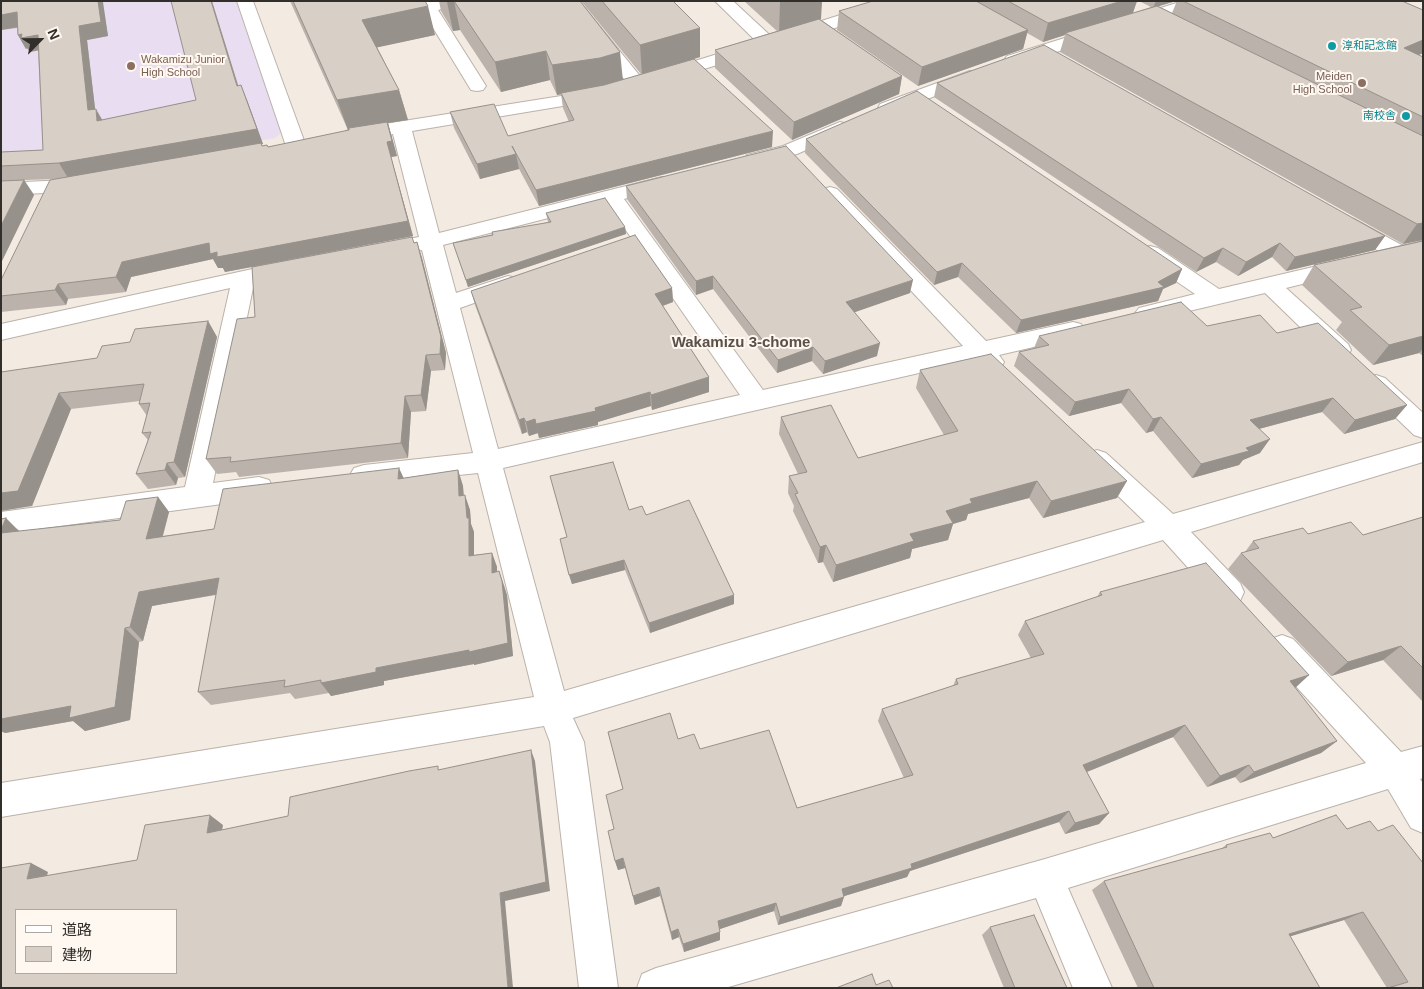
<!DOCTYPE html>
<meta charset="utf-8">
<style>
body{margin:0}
#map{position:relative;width:1424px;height:989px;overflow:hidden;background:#f3eae2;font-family:Helvetica,"Noto Sans JP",sans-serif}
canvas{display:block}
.frame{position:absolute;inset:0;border:2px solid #322f2b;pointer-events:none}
.legend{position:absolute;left:15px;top:909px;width:162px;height:65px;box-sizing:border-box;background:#fff8f1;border:1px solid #ada8a2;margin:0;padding:6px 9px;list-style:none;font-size:15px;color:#322f2b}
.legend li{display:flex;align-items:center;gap:10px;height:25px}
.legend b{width:25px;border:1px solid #ada8a2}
.north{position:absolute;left:15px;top:15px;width:50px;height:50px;-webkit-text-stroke:4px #fff8f1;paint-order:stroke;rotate:67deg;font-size:14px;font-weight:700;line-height:20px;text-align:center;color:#322f2b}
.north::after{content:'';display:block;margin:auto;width:18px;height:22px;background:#322f2b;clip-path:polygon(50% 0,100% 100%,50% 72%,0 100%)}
</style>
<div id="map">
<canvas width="1424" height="989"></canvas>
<div class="frame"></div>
<ul class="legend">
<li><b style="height:6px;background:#fff"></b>道路</li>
<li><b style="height:14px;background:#d8cfc7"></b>建物</li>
</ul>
<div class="north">N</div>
</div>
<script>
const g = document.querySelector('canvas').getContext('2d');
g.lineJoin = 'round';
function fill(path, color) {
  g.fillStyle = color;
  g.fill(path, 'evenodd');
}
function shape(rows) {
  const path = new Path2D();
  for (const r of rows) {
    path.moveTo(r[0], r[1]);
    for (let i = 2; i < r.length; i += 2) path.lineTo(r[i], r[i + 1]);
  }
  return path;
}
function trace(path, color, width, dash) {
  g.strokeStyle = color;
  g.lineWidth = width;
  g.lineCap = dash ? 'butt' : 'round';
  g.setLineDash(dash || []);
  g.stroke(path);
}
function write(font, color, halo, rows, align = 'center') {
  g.font = font + ' Helvetica,"Noto Sans JP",sans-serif';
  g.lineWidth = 4;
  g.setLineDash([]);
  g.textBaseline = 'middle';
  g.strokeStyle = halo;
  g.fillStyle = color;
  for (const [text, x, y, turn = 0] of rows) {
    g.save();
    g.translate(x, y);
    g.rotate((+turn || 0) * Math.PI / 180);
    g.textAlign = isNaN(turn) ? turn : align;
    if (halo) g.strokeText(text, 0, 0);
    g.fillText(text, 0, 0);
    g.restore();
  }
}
fill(shape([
 [1,1,236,1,284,131,275,138,61,172,1,176]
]), '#e8ddf1');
const minor = shape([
 [237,1,253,1,306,146,303,150,296,152,289,150,286,146,237,1],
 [417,1,464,1,462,4,438,10,486,86,483,90,477,91,471,90,424,13,391,20,385,18,383,15,385,12,419,4,417,1],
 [562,1,579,1,644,81,647,85,644,89,638,90,632,89,562,1],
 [715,1,733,1,774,39,776,43,774,47,762,47,715,1],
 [884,1,909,1,907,4,799,40,793,41,787,40,785,36,787,32,884,1],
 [1183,1,1208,1,1206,4,1019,64,1013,65,1007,64,1004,60,1007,56,1183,1],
 [750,44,756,45,759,49,756,53,665,81,659,80,656,76,659,72,750,44],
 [970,71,976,72,979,76,976,80,894,112,887,114,880,112,878,108,880,104,970,71],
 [599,90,605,91,608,95,605,99,412,131,439,233,662,177,669,179,672,183,669,187,624,199,763,390,963,346,823,197,820,193,823,189,830,187,837,189,986,341,1073,322,1081,324,1085,330,1081,336,999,355,1004,362,1001,368,992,371,983,368,976,360,503,468,564,691,1145,522,1088,467,1084,460,1088,453,1097,450,1106,453,1173,514,1423,442,1423,462,1191,532,1240,583,1244,592,1240,601,1229,605,1218,601,1163,540,573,718,584,742,618,988,579,988,550,742,544,726,1,817,1,783,534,697,478,473,364,485,354,482,350,475,354,468,364,465,473,453,422,250,380,258,372,256,369,251,372,246,419,237,393,134,353,141,346,139,343,135,346,131,353,129,599,90],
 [607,203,740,395,498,449,460,308,516,288,519,283,516,278,508,276,456,293,443,245,607,203],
 [840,122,847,124,849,128,847,132,797,154,754,165,747,163,744,159,747,155,783,146,840,122],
 [84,177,91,179,94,183,91,187,68,192,1,195,1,183,68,180,84,177],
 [1347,218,1354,219,1407,248,1410,253,1407,258,1399,260,1391,258,1340,229,1336,224,1340,219,1347,218],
 [1150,246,1158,248,1219,289,1343,260,1351,262,1354,267,1351,272,1286,288,1348,344,1351,350,1348,356,1339,358,1330,356,1265,293,1147,321,1139,318,1135,313,1139,308,1195,294,1142,258,1139,253,1142,248,1150,246],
 [289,261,297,263,300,268,297,273,254,283,213,483,259,477,269,480,273,488,269,496,259,499,1,534,1,512,185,487,230,288,1,340,1,324,289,261],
 [1376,375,1385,378,1423,413,1423,438,1414,435,1367,390,1364,384,1367,378,1376,375],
 [1282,635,1293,639,1401,752,1423,746,1423,778,1420,779,1423,783,1423,833,1411,828,1388,789,1068,888,1112,988,1073,988,1036,898,725,988,637,988,642,974,656,968,1045,859,1366,763,1271,659,1266,649,1271,639,1282,635]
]);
trace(minor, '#bbb2aa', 2);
fill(minor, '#fff');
fill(shape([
 [1,1,102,1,108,36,87,40,95,109,102,120,196,100,239,86,247,100,263,144,262,144,262,146,267,145,268,147,349,130,348,130,290,1,425,1,435,35,377,47,399,90,408,120,388,123,397,156,391,157,413,236,257,266,417,242,422,258,446,353,445,370,431,371,426,411,411,412,408,458,239,477,236,472,217,474,206,459,255,317,252,267,225,272,223,268,218,268,213,259,131,277,126,292,68,299,66,305,1,312,1,280,57,179,24,180,34,195,1,263,1,152,43,150,38,50,30,52,27,48,26,49,18,35,17,28,1,30],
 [439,1,580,1,623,80,641,74,581,1,673,1,700,28,700,57,694,59,772,147,539,206,518,167,519,169,480,179,454,128,450,112,508,136,569,122,563,108,561,94,557,95,550,80,501,92,460,30,453,31,441,11],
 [744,1,822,1,820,19,902,76,899,94,792,140,715,68,715,50,777,31],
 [873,1,1137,1,1133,13,1151,7,1139,1,1176,1,1158,6,1172,13,1177,1,1402,1,1423,10,1423,53,1419,55,1423,57,1423,240,1403,244,1060,52,1065,35,1043,42,1027,33,1023,49,918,86,837,30,839,11],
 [937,83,1385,236,1375,250,1286,271,1272,257,1238,276,1216,262,1196,272,934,97],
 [806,139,1182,269,1176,283,1163,289,1158,301,1016,333,958,277,934,285,805,153],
 [626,186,910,293,854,312,877,356,823,374,812,361,777,373,713,289,696,295,627,199],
 [546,213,625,227,626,234,468,287,453,243,548,222],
 [1423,240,1423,356,1419,353,1373,365,1336,330,1342,322,1302,285,1314,265],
 [672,288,673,302,663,306,709,377,709,392,652,410,651,406,598,422,598,425,539,438,538,433,529,436,527,432,522,434,475,305,471,291],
 [208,321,217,337,185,477,178,478,176,485,148,489,136,474,148,440,142,433,147,416,139,404,140,401,71,409,32,506,1,372,97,358,130,342],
 [1207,326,1277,333,1407,405,1395,419,1344,434,1322,412,1259,429,1260,453,1243,460,1239,465,1192,478,1153,431,1146,433,1121,403,1069,416,1014,366,1019,352,1034,348,1039,336],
 [920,370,1117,498,1043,518,1029,498,968,514,966,520,953,524,948,540,912,549,910,558,833,582,823,562,818,563,793,511,794,506,788,493,789,476,798,474,779,434,781,417,858,458,944,435,916,388],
 [458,470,463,486,464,495,470,510,471,524,474,532,474,555,492,553,497,567,497,572,499,571,504,585,507,595,513,656,474,665,474,664,384,681,384,685,331,696,329,693,295,699,290,693,211,705,198,692,216,595,163,604,152,606,143,641,139,642,130,720,85,731,73,721,5,733,1,731,1,519,20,531,120,520,158,497,169,512,163,536,214,529,404,478],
 [550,476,629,510,646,515,734,604,650,633,625,570,572,584,560,539,567,537],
 [1423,517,1423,702,1383,660,1331,676,1228,569,1241,553,1245,552,1253,541,1308,534,1363,535],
 [1100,592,1309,675,1295,688,1337,741,1321,753,1240,783,1235,777,1207,787,1173,737,1087,772,1109,813,1099,824,1065,834,1059,822,910,871,907,877,844,896,841,906,778,925,774,911,720,929,720,940,684,952,679,937,672,940,660,896,635,905,625,868,618,870,615,861,614,829,623,790,608,732,678,739,700,749,797,808,904,778,878,721,882,709,953,686,956,679,1031,658,1018,635,1025,621,1097,597],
 [1336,815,1423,988,1387,988,1344,920,1290,936,1320,988,1138,988,1092,890,1104,881,1221,849,1226,845,1273,838],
 [990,927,1067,988,1004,988,982,935]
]), '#bab2ab');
fill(shape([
 [98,1,102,1,103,2,108,36,87,40,97,125,88,110,79,26],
 [211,1,212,1,243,101,237,86],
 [454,1,460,30,453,31,447,2],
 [782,1,822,1,821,19,779,33,780,2],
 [1122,1,1137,1,1132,15,1065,33,1065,35,1043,42,1048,23],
 [1156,1,1176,1,1153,8],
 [428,6,435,35,370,49,362,20],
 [17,12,25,26,1,30,1,15],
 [700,28,700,57,642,75,640,45],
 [1028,30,1023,49,918,86,922,67],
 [22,34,38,35,46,49,30,52,27,48,26,49,18,35],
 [1423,40,1423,53,1392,67,1404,48],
 [546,51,550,80,501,92,495,62],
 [620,52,623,81,603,87,557,95,552,65],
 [902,76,899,94,792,140,794,122],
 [241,85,247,100,263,144,68,178,59,163],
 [399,90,408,120,388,123,397,156,391,157,413,236,225,272,223,268,218,268,213,259,131,277,126,292,116,277,122,262,209,243,387,142,388,123,348,130,337,100],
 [96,109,104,123,97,121],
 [773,131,772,147,539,206,536,190],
 [516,154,519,169,480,179,477,164],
 [24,180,34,195,1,263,1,226],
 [1423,223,1423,240,1403,244,1417,224],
 [625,227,626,234,468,287,466,280],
 [1385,236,1375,250,1286,271,1295,257],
 [417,242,422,258,446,353,445,370,440,354],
 [1280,243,1272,257,1238,276,1246,262],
 [1223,248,1216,262,1196,272,1204,258],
 [962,263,958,277,934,285,937,272],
 [1182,269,1176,283,1163,289,1158,301,1016,333,1021,320,1158,282],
 [713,276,713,289,696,295,696,281],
 [913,280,910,293,844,316,846,302],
 [58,284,68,299,66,305,55,290],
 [672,288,673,302,656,308,655,294],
 [208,321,217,337,185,477,174,462],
 [1423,336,1423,349,1419,353,1373,365,1389,345],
 [880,343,877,356,823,374,825,361],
 [813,347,812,361,777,373,778,360],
 [426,355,431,371,426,411,421,395],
 [709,377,709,392,652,410,651,395],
 [1129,389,1121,403,1069,416,1075,402],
 [650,392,651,406,598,422,598,425,539,438,536,424],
 [59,393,71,409,32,506,1,511,1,493],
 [405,396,411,412,408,458,401,443],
 [1333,398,1322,412,1240,434,1250,420],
 [1407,405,1395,419,1344,434,1355,420],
 [1161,417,1153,431,1146,433,1153,419],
 [524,418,527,432,522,434,519,420],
 [535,419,538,433,529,436,526,422],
 [1270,439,1260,453,1243,460,1239,465,1192,478,1201,464],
 [167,463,178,478,176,485,165,470],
 [399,468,406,483,398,479],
 [458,470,463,486,464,511,459,496],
 [1037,481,1029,498,968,514,966,520,953,524,948,540,912,549,910,558,833,582,836,565,910,534,946,511,970,499],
 [1127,481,1117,498,1043,518,1051,501],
 [465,495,470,510,471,524,474,532,474,570,469,556],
 [158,497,169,512,158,553,146,539],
 [6,518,21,533,1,535,1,530],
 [826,545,823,562,818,563,820,547],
 [492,553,497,567,497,587,492,573],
 [624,560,625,570,572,584,569,575],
 [499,571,507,595,513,656,474,665,474,664,384,681,384,685,331,696,321,683,376,668],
 [219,578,230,592,163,604,152,606,143,641,130,627,139,592,150,590],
 [734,595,734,604,650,633,649,623],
 [125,628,139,642,130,720,85,731,73,721,5,733,1,731,1,719],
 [1401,646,1383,660,1331,676,1348,662],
 [1309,675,1295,688,1290,681],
 [1185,725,1173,737,1074,777,1083,765],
 [1337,741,1321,753,1240,783,1254,772],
 [531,750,535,761,550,891,505,901,513,988,508,988,500,893],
 [1249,765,1235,777,1207,787,1220,776],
 [1069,811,1059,822,910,871,907,877,838,898,842,889,911,864],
 [1109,813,1099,824,1065,834,1075,823],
 [210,815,223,825,220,843,207,833],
 [623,858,625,868,618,870,615,861],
 [31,863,48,872,44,887,27,879],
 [659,887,660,896,635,905,633,896],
 [844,897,841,906,778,925,780,917],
 [776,903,774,911,717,930,718,921],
 [1363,912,1344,920,1272,942,1289,934],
 [678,929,679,937,672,940,671,932],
 [720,932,720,940,684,952,683,944]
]), '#97918b');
const building = shape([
 [1,1,98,1,101,22,79,26,88,110,96,109,97,121,196,100,171,1,211,1,237,86,241,85,257,129,59,163,1,166,1,152,43,150,38,35,21,38,22,34,18,35,17,12,1,15,1,1],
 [293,1,425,1,428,6,362,20,399,90,337,100,293,1],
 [454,1,580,1,620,52,600,58,552,65,546,51,495,62,454,1],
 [602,1,673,1,700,28,640,45,602,1],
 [873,1,976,1,1028,30,922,67,839,11,873,1],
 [1008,1,1122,1,1048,23,1008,1],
 [1183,1,1402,1,1423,10,1423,40,1404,48,1423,57,1423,117,1183,1],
 [1157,6,1423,136,1423,223,1417,224,1065,33,1157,6],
 [819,19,902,76,794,122,715,50,819,19],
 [1044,45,1385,236,1295,257,1280,243,1246,262,1223,248,1204,258,937,83,1044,45],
 [694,59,773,131,536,190,512,146,516,154,477,164,450,112,494,104,508,136,574,120,561,93,604,85,694,59],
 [917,91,1182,269,1158,282,1164,287,1021,320,962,263,937,272,806,139,917,91],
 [387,122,392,141,387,142,408,221,217,257,217,252,210,254,209,243,122,262,116,277,58,284,55,290,1,296,1,280,50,180,261,143,262,146,267,145,268,147,349,130,349,128,387,122],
 [786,146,913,280,846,302,880,343,825,361,813,347,778,360,713,276,696,281,626,186,786,146],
 [24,180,1,226,1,181,24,180],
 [605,198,625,227,466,280,453,243,493,235,492,232,551,222,546,213,605,198],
 [635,235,672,288,655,294,709,377,651,395,650,392,595,408,596,411,536,424,535,419,526,422,524,418,519,420,471,291,635,235],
 [412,237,414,243,417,242,441,337,440,354,426,355,421,395,405,396,401,443,230,462,231,457,206,459,237,319,255,317,252,267,412,237],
 [1423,241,1423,336,1389,345,1350,310,1362,307,1314,265,1423,241],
 [1181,302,1207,326,1260,315,1277,333,1318,323,1407,405,1355,420,1333,398,1250,420,1270,439,1246,448,1249,451,1201,464,1161,417,1153,419,1129,389,1075,402,1019,352,1049,345,1039,336,1181,302],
 [208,321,174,462,167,463,165,470,136,474,151,432,142,433,150,403,139,404,144,384,59,393,18,491,1,493,1,372,97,358,102,346,130,342,135,329,208,321],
 [991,354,1127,481,1051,501,1037,481,970,499,972,503,946,511,953,523,910,534,914,541,836,565,826,545,820,547,795,494,798,493,789,476,807,472,781,417,831,405,858,458,958,431,920,370,991,354],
 [613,462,629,510,642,506,646,515,689,500,734,595,649,623,624,560,569,575,560,539,567,537,550,476,613,462],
 [399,468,398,479,458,470,459,496,465,495,467,518,469,518,469,556,492,553,492,573,499,571,502,581,508,643,469,652,469,650,376,668,376,672,321,683,321,680,284,687,285,680,198,692,219,578,150,590,139,592,130,627,125,628,115,707,69,718,71,706,1,719,1,533,120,520,126,501,158,497,146,539,214,529,223,489,399,468],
 [1423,517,1423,668,1401,646,1348,662,1241,553,1259,548,1253,541,1303,528,1308,534,1351,522,1363,535,1423,517],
 [6,518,1,530,1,519,6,518],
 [1206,563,1309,675,1290,681,1337,741,1254,772,1249,765,1220,776,1185,725,1083,765,1109,813,1075,823,1069,811,911,864,912,868,842,889,844,897,780,917,776,903,718,921,720,932,683,944,678,929,671,932,659,887,633,896,623,858,615,861,608,831,614,829,606,795,623,789,608,732,670,713,678,739,694,734,700,749,769,730,797,808,913,775,882,709,958,684,956,679,1044,654,1025,621,1102,595,1100,592,1206,563],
 [531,750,546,882,500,893,508,988,1,988,1,868,31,863,27,879,137,860,145,825,210,815,207,833,288,816,290,797,409,771,438,766,438,770,531,750],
 [16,910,176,910,176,973,16,973,16,910],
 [1336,815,1347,829,1370,821,1378,831,1393,825,1423,863,1423,988,1388,988,1408,982,1363,912,1289,934,1320,988,1154,988,1104,881,1227,847,1226,845,1270,833,1273,838,1336,815],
 [1034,915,1067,988,1015,988,990,927,1034,915],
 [872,974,876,985,889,980,893,988,836,988,872,974]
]);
fill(building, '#d8cfc7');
trace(building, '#97918b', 1);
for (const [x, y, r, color] of [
 [1332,46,5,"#0f9aa8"],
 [131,66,5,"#8d6e63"],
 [1362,83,5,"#8d6e63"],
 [1406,116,5,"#0f9aa8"]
]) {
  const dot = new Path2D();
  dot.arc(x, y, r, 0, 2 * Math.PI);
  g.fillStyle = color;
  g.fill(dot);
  trace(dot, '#fff8f1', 2);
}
write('11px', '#0d838f', '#fff8f1', [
 ["淳和記念館",1342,46],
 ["南校舎",1396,116,"right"]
], 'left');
write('11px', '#785e54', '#fff8f1', [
 ["Wakamizu Junior",141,60],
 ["High School",141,73],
 ["Meiden",1352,77,"right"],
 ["High School",1352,90,"right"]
], 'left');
write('bold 15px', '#585049', '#fff8f1', [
 ["Wakamizu 3-chome",741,343]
]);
</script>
